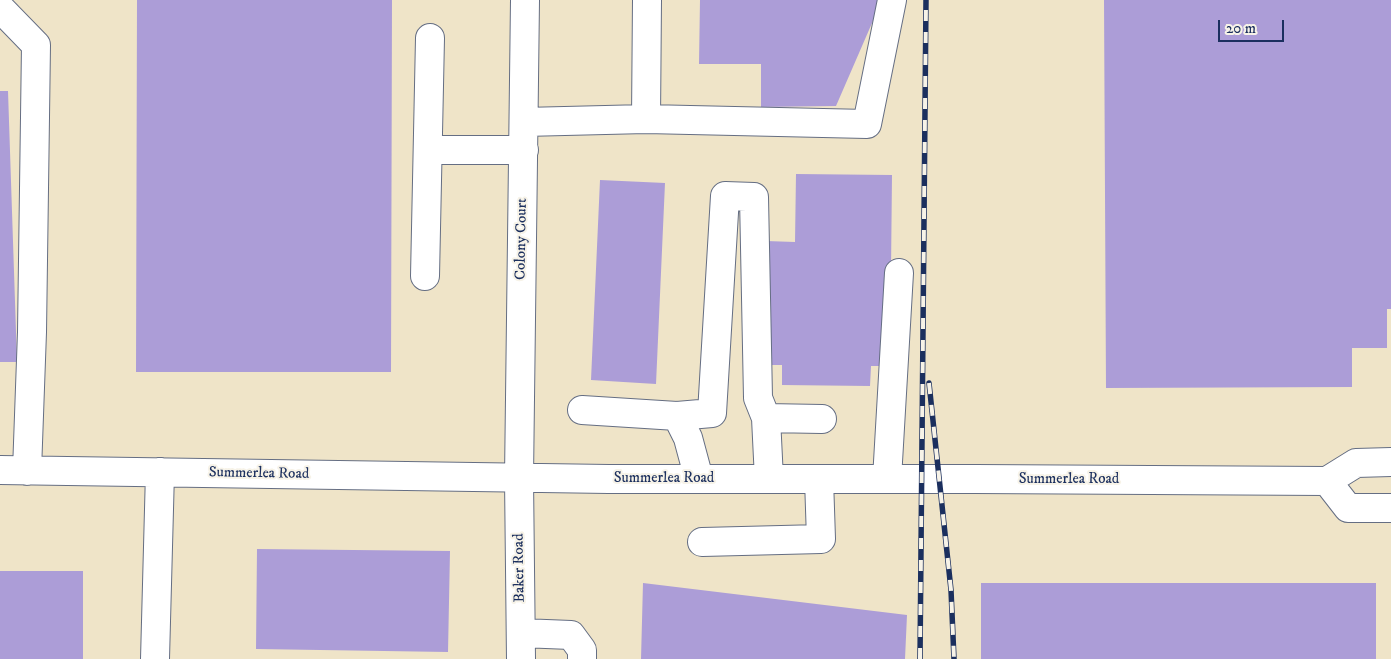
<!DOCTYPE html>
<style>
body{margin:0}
#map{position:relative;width:1391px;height:659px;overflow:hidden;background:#efe4c8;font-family:"IM FELL DW Pica",serif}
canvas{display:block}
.scale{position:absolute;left:1218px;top:20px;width:66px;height:22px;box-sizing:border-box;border:2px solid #1b2f5e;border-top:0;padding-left:6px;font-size:15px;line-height:18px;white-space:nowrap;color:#1b2f5e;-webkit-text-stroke:4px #f7f3e8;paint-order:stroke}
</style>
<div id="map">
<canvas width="1391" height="659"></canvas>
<div class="scale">20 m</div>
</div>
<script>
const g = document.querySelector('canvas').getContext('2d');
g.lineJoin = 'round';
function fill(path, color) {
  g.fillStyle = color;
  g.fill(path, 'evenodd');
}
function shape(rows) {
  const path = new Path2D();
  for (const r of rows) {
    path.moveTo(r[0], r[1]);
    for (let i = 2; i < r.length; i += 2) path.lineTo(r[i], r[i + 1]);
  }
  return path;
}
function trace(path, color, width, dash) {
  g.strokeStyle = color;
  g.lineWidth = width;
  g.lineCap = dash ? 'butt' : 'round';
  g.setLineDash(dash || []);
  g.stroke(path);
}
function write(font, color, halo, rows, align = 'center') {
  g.font = font + ' "IM FELL DW Pica",serif';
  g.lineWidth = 4;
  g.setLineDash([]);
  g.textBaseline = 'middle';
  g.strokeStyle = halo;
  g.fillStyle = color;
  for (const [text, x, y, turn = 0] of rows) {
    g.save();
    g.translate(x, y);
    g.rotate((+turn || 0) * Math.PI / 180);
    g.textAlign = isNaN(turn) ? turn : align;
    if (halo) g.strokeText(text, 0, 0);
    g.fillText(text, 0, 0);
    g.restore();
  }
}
fill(shape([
 [137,0,392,0,391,372,136,372],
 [700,0,882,0,836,106,761,107,761,64,699,64],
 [1104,0,1391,0,1391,309,1387,309,1387,348,1352,348,1352,387,1106,388],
 [0,91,8,91,17,362,0,362],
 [796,174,892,175,890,366,871,366,870,386,782,385,782,365,764,365,766,241,795,242],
 [600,180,665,183,656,384,591,380],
 [257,549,450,551,448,652,256,649],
 [0,571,83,571,83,659,0,659],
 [643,583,907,615,905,659,641,659],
 [981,583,1376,583,1376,659,981,659]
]), '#ac9dd7');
const minor = shape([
 [647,0,646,119,867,124,892,0],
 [0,8,36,45,32,332,27,471],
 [524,122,646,119],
 [428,150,524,150],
 [425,276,430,38],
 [582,410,677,416,688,438,699,479],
 [677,416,712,413,725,196,754,197,758,398,766,418,769,479],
 [766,418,822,419],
 [0,470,609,479,975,479,1327,481,1356,463,1391,462],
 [887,479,899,273],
 [1327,481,1348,508,1391,508],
 [702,542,821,539,819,479],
 [521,633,571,635,582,650,582,659],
 [155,659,160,472],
 [521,659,519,478,525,0]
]);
trace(minor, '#656e83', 30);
trace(minor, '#fff', 28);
const rail = shape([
 [929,383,951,590,954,659],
 [920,659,926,0]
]);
trace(rail, '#1b2f5e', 5.5);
trace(rail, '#f7f3e8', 4, [11]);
write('15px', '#1b2f5e', '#f7f3e8', [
 ["Colony Court",522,239,-89],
 ["Summerlea Road",259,474,1],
 ["Summerlea Road",664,479],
 ["Summerlea Road",1069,480],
 ["Baker Road",520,568,-91]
]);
</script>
